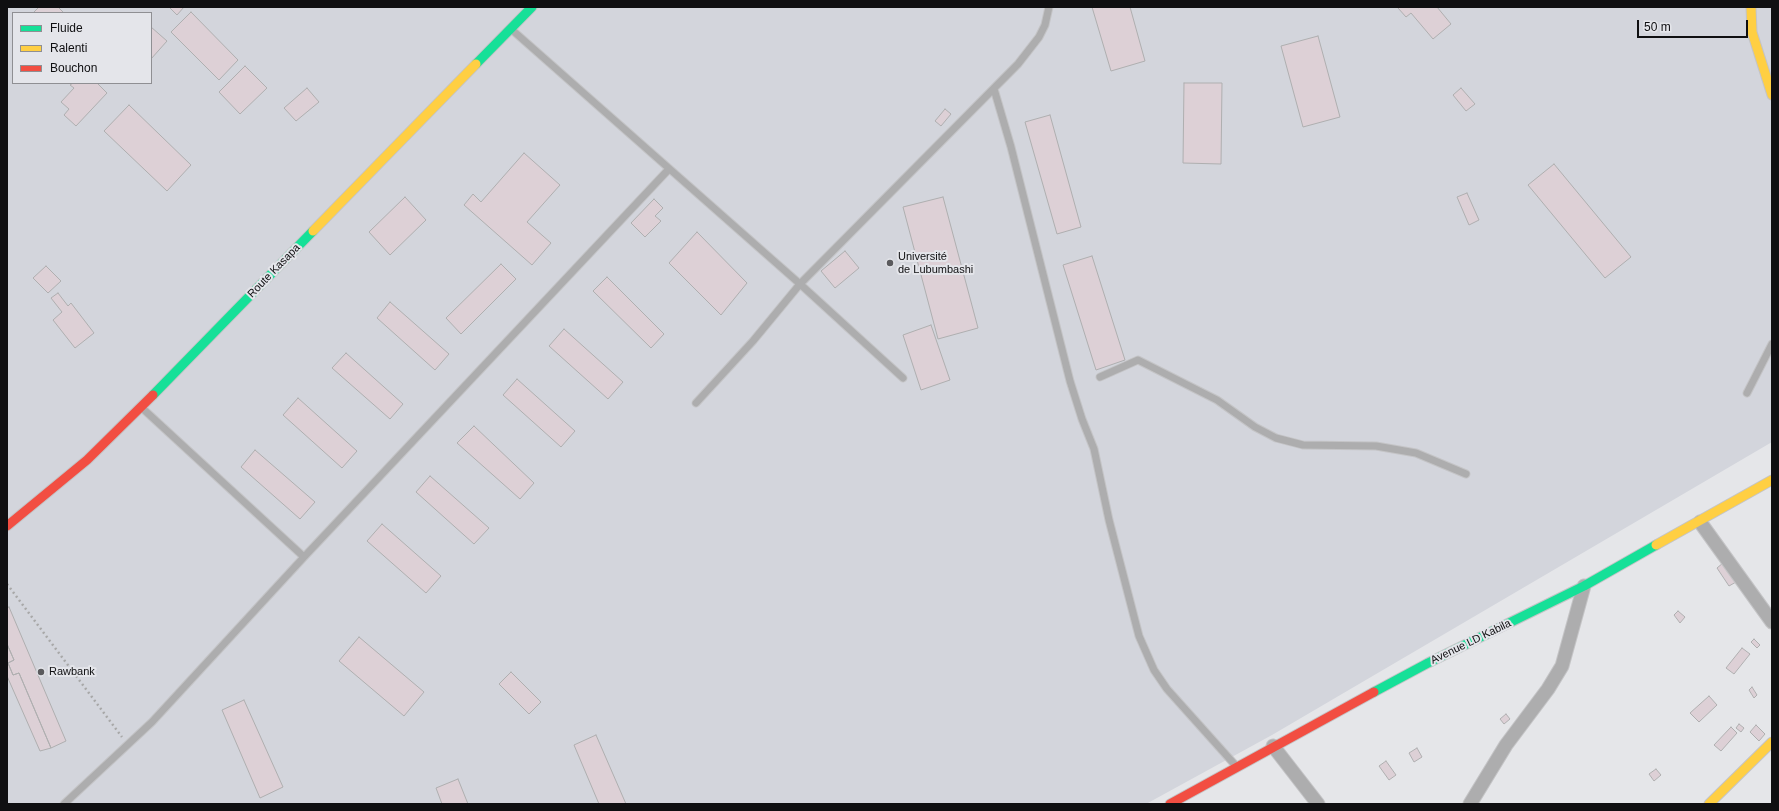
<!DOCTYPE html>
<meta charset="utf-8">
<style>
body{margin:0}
#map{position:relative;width:1779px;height:811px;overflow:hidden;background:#e5e6e9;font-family:Arial,sans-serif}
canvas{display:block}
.frame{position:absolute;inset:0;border:8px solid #0f0f11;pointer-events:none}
.legend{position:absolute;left:12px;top:12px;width:140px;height:72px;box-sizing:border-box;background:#e4e5ea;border:1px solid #8f8f93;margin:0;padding:5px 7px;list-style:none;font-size:12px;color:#0f0f11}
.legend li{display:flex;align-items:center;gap:8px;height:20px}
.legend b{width:20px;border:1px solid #8f8f93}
.scale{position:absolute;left:1637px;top:20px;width:111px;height:18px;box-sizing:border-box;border:2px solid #0f0f11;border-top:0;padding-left:5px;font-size:12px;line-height:14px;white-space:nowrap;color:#0f0f11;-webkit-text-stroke:3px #e4e5ea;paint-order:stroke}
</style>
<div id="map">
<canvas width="1779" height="811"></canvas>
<div class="frame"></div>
<ul class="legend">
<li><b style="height:5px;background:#16e098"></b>Fluide</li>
<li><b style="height:5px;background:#ffcf43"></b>Ralenti</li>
<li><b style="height:5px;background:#f24e42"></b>Bouchon</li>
</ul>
<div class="scale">50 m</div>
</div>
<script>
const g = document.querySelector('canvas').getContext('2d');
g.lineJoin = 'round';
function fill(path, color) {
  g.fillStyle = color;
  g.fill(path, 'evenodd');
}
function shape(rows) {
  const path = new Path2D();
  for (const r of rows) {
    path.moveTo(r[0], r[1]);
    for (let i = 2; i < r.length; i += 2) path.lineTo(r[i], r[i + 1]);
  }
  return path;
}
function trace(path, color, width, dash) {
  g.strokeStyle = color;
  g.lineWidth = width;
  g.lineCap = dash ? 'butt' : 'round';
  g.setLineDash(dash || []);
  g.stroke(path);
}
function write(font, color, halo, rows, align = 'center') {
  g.font = font + ' Arial,sans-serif';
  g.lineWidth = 4;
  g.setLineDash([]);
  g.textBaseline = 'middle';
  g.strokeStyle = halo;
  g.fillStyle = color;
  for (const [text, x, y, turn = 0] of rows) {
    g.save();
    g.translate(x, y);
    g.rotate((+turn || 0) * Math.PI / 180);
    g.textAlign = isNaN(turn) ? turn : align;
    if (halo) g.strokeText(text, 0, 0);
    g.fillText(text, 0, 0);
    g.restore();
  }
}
fill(shape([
 [7,7,1772,7,1772,442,1272,735,1146,804,7,804],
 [13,13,151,13,151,83,13,83]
]), '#d3d5dc');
const building = shape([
 [39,7,58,7,64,13,33,13,39,7],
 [169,7,184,7,177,15,169,7],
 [1092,7,1130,7,1145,61,1111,71,1092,7],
 [1400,7,1437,7,1451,24,1433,39,1411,13,1406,17,1398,8,1400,7],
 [191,12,238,60,219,80,171,32,191,12],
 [151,27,167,41,151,59,151,27],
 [1318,36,1340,117,1303,127,1281,46,1318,36],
 [245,66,267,88,240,114,219,92,245,66],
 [73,83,97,83,107,93,76,126,64,115,69,109,61,102,74,88,70,85,73,83],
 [1184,83,1222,83,1221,164,1183,163,1184,83],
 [307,88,319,102,296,121,284,108,307,88],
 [1461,88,1475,104,1466,111,1453,95,1461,88],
 [129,105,191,165,167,191,104,131,129,105],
 [945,109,951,114,941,126,935,121,945,109],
 [1050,115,1081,227,1057,234,1025,122,1050,115],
 [524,153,560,185,527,222,551,243,532,265,464,205,473,194,481,202,524,153],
 [1554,164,1631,257,1605,278,1528,185,1554,164],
 [1467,193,1479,220,1469,225,1457,197,1467,193],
 [405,197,426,220,390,255,369,232,405,197],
 [943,197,978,328,938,339,903,207,943,197],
 [654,199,663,208,655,216,661,221,645,237,631,223,654,199],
 [697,232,747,283,721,315,669,263,697,232],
 [845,251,859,268,835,288,821,271,845,251],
 [1092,256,1125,360,1096,370,1063,265,1092,256],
 [501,264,516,279,461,334,446,318,501,264],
 [46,266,61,281,48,293,33,278,46,266],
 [607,277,664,334,651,348,593,291,607,277],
 [58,293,68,306,71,303,94,333,75,348,53,320,62,312,51,298,58,293],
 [390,302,449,354,435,370,377,318,390,302],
 [931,325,950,380,921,390,903,335,931,325],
 [564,329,623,382,608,399,549,346,564,329],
 [346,353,403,404,390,419,332,368,346,353],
 [517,379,575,431,561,447,503,395,517,379],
 [298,398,357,451,342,468,283,415,298,398],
 [474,426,534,483,520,499,457,443,474,426],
 [255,450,315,502,300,519,241,467,255,450],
 [430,476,489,528,474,544,416,492,430,476],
 [382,524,441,576,426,593,367,541,382,524],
 [1723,563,1736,582,1729,586,1717,568,1723,563],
 [9,607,66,741,51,748,19,673,13,675,8,663,14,660,7,644,7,608,9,607],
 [1678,611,1685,617,1680,623,1674,615,1678,611],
 [359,637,424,692,404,716,339,661,359,637],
 [1754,639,1760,645,1757,648,1751,642,1754,639],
 [7,644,14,660,8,663,13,675,19,673,51,748,40,751,7,676,7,644],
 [1742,648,1750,654,1734,674,1726,668,1742,648],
 [511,672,541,702,529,714,499,684,511,672],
 [1752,687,1757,695,1754,698,1749,690,1752,687],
 [1709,696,1717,705,1699,722,1690,713,1709,696],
 [244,700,283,787,260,798,222,710,244,700],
 [1506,714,1510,719,1504,724,1500,719,1506,714],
 [1739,724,1744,728,1741,732,1736,728,1739,724],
 [1756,725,1765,734,1759,741,1750,732,1756,725],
 [1731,727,1737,733,1721,751,1714,745,1731,727],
 [596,735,626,804,599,804,574,745,596,735],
 [1417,748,1422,757,1414,762,1409,753,1417,748],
 [1386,761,1396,775,1389,780,1379,766,1386,761],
 [1656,769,1661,775,1654,781,1649,774,1656,769],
 [458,779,468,804,442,804,436,788,458,779]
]);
fill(building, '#ddd0d6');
trace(building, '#afafb0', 1);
const lane = shape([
 [511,29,800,284,1018,64,1039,37,1045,25,1049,7],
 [994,89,1011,147,1070,381,1082,419,1094,449,1109,520,1139,636,1154,670,1167,689,1236,766],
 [1100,377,1138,360,1217,400,1255,427,1276,438,1303,445,1376,446,1416,453,1466,474],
 [1747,393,1772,344],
 [696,403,753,341,800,284,903,378],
 [141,407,304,557],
 [64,804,152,722,304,557,669,169]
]);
const street = shape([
 [1700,522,1772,622],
 [1273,746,1318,804],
 [1470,804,1506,745,1548,689,1562,666,1584,586]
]);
const fast = shape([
 [476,64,532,7],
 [153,395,313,231],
 [1374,692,1428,663,1584,586,1656,545]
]);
const slow = shape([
 [1751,7,1752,32,1772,95],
 [313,231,476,64],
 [1656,545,1772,480],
 [1709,804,1772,742]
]);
const jam = shape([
 [7,526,87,460,153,395],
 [1170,804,1374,692]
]);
trace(lane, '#c4c4c6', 9);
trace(street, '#c4c4c6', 15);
trace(fast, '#c4c4c6', 11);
trace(slow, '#c4c4c6', 11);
trace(jam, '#c4c4c6', 11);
trace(shape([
 [7,584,122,737]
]), '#a8a8a8', 2.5, [2, 3]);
trace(lane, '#adadae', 7);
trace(street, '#adadae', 13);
trace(fast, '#16e098', 9);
trace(slow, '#ffcf43', 9);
trace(jam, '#f24e42', 9);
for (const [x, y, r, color] of [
 [890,263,4,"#5a5a5d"],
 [41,672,4,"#5a5a5d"]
]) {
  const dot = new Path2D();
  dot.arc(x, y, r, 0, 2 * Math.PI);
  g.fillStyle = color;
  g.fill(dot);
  trace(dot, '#e4e5ea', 1.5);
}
write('11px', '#0f0f11', '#e4e5ea', [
 ["Université",898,257],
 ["de Lubumbashi",898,270],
 ["Rawbank",49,672]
], 'left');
write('11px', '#0f0f11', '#e4e5ea', [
 ["Route Kasapa",274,271,-46],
 ["Avenue LD Kabila",1471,642,-26]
]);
</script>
